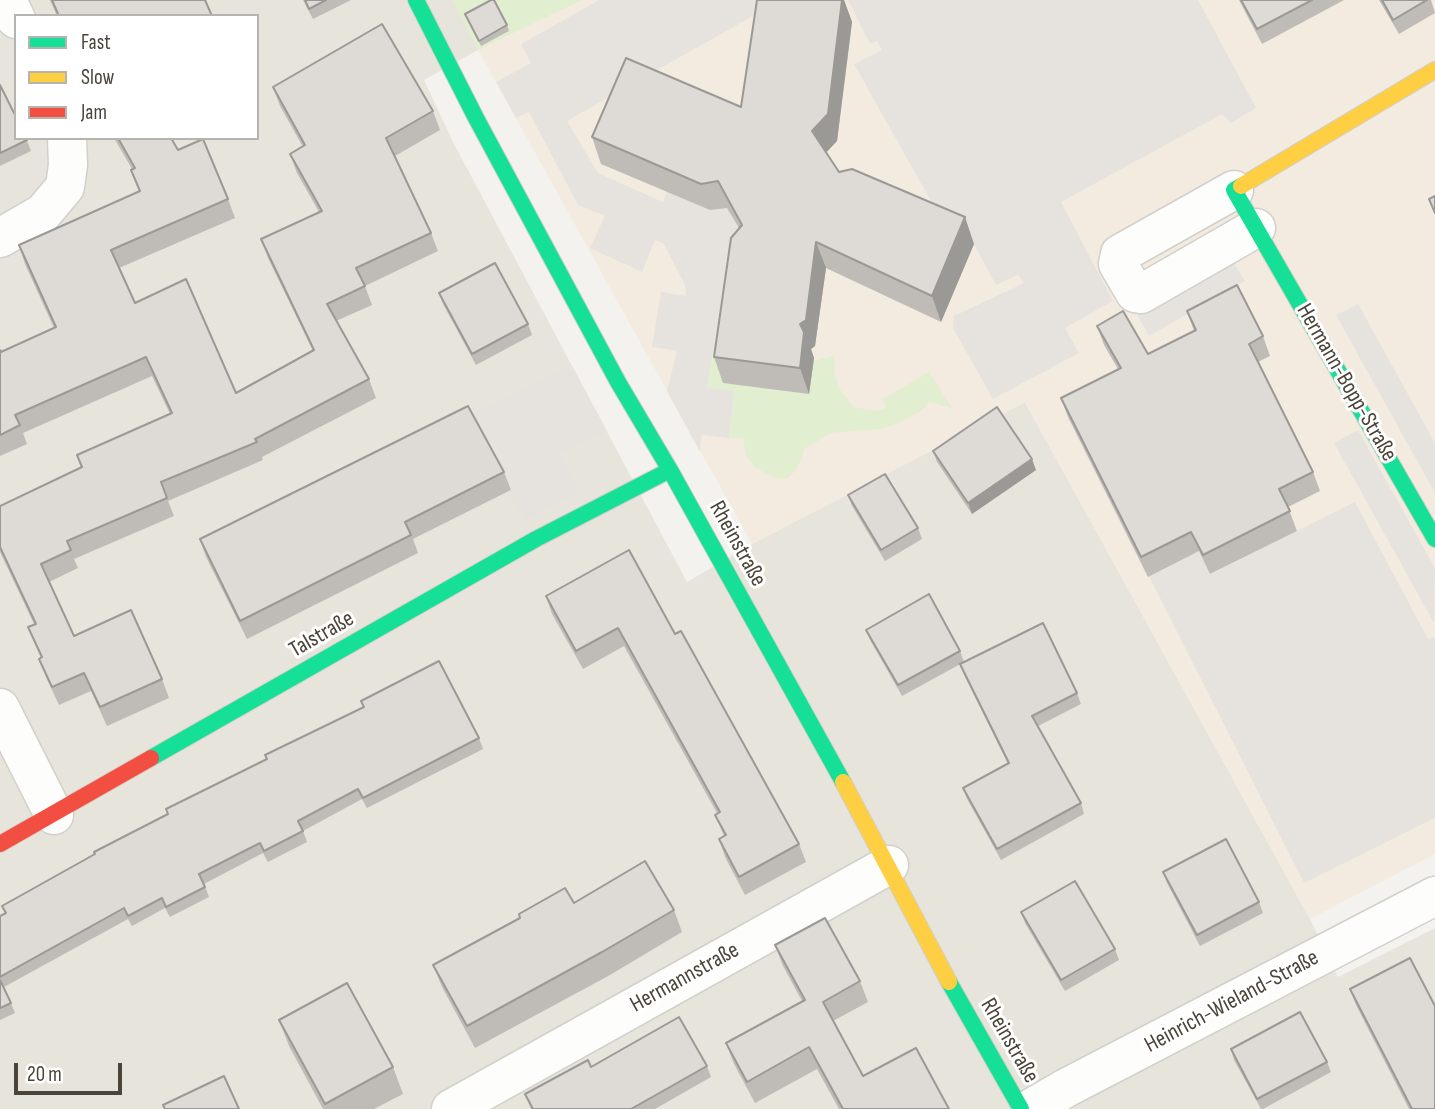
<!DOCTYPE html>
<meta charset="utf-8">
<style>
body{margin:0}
#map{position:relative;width:1435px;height:1109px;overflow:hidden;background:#f4f2ee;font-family:"Sofia Sans Condensed",sans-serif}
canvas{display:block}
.legend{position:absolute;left:14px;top:14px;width:245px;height:126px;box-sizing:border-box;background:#fff;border:2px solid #b7b4b0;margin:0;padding:9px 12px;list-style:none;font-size:21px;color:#4b4439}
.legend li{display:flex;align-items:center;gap:14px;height:35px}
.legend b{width:35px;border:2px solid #b7b4b0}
.scale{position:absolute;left:14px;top:1063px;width:108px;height:32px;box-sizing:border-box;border:4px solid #4b4439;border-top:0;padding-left:9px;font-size:21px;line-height:24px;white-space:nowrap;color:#4b4439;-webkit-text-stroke:5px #fff;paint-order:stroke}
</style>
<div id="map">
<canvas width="1435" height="1109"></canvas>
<ul class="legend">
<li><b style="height:9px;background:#16e098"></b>Fast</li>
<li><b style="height:9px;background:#ffcf43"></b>Slow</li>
<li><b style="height:9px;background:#f24e42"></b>Jam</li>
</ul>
<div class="scale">20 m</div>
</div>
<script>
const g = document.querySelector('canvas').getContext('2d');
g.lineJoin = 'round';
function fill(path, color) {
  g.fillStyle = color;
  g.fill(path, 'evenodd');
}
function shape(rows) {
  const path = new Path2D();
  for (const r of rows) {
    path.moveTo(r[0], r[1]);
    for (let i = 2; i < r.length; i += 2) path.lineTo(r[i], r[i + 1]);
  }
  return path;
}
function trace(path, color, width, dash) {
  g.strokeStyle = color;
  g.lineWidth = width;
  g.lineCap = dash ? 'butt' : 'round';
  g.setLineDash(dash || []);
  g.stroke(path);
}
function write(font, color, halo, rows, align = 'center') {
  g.font = font + ' "Sofia Sans Condensed",sans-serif';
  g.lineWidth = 6;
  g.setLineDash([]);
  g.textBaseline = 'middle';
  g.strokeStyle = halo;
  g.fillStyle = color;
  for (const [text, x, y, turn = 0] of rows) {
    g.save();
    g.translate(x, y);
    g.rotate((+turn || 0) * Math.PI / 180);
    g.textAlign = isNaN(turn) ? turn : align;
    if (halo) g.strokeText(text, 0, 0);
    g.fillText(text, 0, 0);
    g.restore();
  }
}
fill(shape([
 [0,0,582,0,478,50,424,80,453,142,687,582,752,544,1025,402,1310,919,1338,977,1435,928,1435,1109,0,1109],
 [16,16,257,16,257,138,16,138]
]), '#e7e4dc');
fill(shape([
 [582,0,1435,0,1435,854,1310,919,1025,402,752,544,478,50]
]), '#f3ebdf');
fill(shape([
 [452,0,582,0,478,50],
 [740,264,813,361,834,356,835,376,841,391,853,407,876,411,886,408,883,399,929,372,952,408,929,402,921,411,896,424,879,429,831,433,804,449,802,458,795,471,787,479,775,478,756,468,746,456,743,438,729,438,734,392,707,388,727,265]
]), '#e1eecf');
fill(shape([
 [599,0,781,0,567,121,598,173,663,202,667,191,742,205,737,225,748,244,727,265,707,388,734,391,729,438,702,435,700,452,667,391,677,351,652,347,661,292,686,296,685,285,664,244,655,240,642,272,590,248,605,216,578,205,529,112,516,118,496,82,531,63,521,44],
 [848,0,1198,0,1256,108,1231,123,1222,114,1061,202,1113,301,1065,328,1079,353,993,399,953,328,954,316,1024,283,1018,275,996,285,960,218,945,226,854,64,882,50,877,41,870,44],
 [1229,255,1245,281,1149,336,1134,309],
 [1358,304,1435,443,1435,493,1336,315],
 [571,364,607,431,560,453,579,493,525,521,470,415],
 [1358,430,1435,568,1434,623,1334,443],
 [1355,502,1428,639,1435,636,1435,818,1304,883,1149,576,1199,551,1211,574]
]), '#e6e3df');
const street = shape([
 [7,0,16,19],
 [1234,190,1120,254,1118,264,1135,293,1141,294,1256,228],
 [0,238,43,213,65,187,68,165,67,138],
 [0,708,54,815],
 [451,1109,889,865],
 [1030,1109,1066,1088,1435,896]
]);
const fast = shape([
 [416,0,476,118,618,382,670,470,843,782],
 [1241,186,1234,190,1435,539],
 [151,758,536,539,670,470],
 [949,982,1021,1109]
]);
const slow = shape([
 [1241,186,1435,70],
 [843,782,949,982]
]);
const jam = shape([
 [0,844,151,758]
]);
trace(street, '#d2d0cb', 41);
trace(fast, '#d3cfc5', 18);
trace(slow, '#d3cfc5', 18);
trace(jam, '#d3cfc5', 18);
trace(street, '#fdfdfc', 38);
trace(fast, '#16e098', 16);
trace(slow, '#ffcf43', 16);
trace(jam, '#f24e42', 16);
fill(shape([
 [50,0,205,0,212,16,57,16],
 [303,0,351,0,313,19],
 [757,0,844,0,852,22,837,141,826,152,839,172,974,244,941,322,826,268,815,346,811,349,814,358,809,394,723,383,714,357,739,228,727,208,710,210,601,164,592,137,741,107],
 [1239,0,1344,0,1262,44],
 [1379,0,1431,0,1435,13,1399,34],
 [465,14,507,25,509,31,481,46],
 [0,85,26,138,31,151,0,166],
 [273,87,433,111,440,130,395,156,431,233,438,251,365,286,372,305,336,321,369,379,376,398,262,457,263,460,168,501,174,516,74,559,78,568,49,582,74,636,162,679,169,698,107,726,91,691,59,705,46,677,39,659,41,658,28,627,34,624,0,552,0,506,81,467,77,455,170,414,152,376,23,433,27,444,0,456,0,350,1,352,54,328,25,264,19,245,139,192,131,170,132,169,114,138,171,138,178,150,228,199,235,218,119,268,135,303,236,393,313,351,268,258,261,239,319,212,297,173,290,154,303,147,280,106],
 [439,293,528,324,532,335,476,365,443,304],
 [1187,311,1263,336,1270,356,1258,362,1313,472,1320,491,1288,507,1297,531,1210,574,1199,551,1148,577,1068,417,1061,398,1118,369,1104,345,1097,326,1148,354,1194,331],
 [933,451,1036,470,972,514,937,462],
 [504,472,511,490,413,539,418,553,247,639,206,557,200,539],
 [848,495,918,528,922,539,885,561,852,506],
 [546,596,675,634,799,844,806,862,745,895,725,857,719,839,724,836,715,815,717,813,624,646,583,669,552,614],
 [866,630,960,651,964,662,902,696,870,640],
 [960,664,1077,693,1081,704,1038,726,1081,803,1084,814,1001,860,967,799,963,788,1008,764,964,675],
 [361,701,479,738,483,749,367,808,362,799,303,831,307,842,268,862,263,853,204,884,209,897,170,917,165,908,132,926,128,919,4,987,15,1013,0,1020,0,916,5,914,2,906,266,759,363,707],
 [1163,872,1259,902,1263,913,1200,946,1167,883],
 [574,903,674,910,682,932,610,975,475,1048,442,987,433,965,520,918,519,914],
 [1021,912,1115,949,1119,960,1065,991,1025,923],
 [775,945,860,981,868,1002,833,1021,863,1076,949,1109,839,1109,817,1069,755,1103,734,1064,726,1043,802,1001,783,966],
 [1350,989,1435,1109,1409,1109,1356,1005],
 [279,1020,393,1067,403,1094,374,1109,323,1109,289,1046],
 [1231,1049,1327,1062,1331,1072,1263,1109,1261,1109,1234,1060],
 [707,1066,711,1077,655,1109,531,1109,525,1094,591,1067]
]), '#bfbcb8');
fill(shape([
 [842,0,844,0,852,22,837,141,822,157,812,131],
 [965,217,974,244,941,322,932,296],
 [816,242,826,268,815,346,811,349,814,358,809,394,800,368,800,324],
 [1032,459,1036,470,972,514,968,503]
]), '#9b9996');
const building = shape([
 [52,0,205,0,212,16,59,16,52,0],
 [305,0,326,0,309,9,305,0],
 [491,0,494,0,507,25,479,41,465,14,491,0],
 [757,0,842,0,828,114,812,131,839,172,852,169,965,217,932,296,816,242,806,320,800,324,804,332,800,368,714,357,731,238,742,225,718,181,701,184,592,137,626,58,741,107,757,0],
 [1241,0,1312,0,1257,29,1241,0],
 [1382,0,1427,0,1393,20,1382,0],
 [382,24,433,111,386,138,431,233,356,268,365,286,327,304,369,379,255,439,257,442,161,482,167,498,67,541,71,550,41,564,74,636,131,610,162,679,100,707,84,673,52,687,39,659,42,657,28,627,36,624,0,547,0,506,82,467,77,455,172,413,146,357,15,415,20,425,0,435,0,350,1,352,56,327,19,245,140,191,131,170,135,168,118,138,171,138,178,150,203,139,228,199,111,250,135,303,186,279,236,393,314,350,261,239,322,211,290,154,305,145,273,87,382,24],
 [0,85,16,117,16,138,26,138,27,140,0,153,0,85],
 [1435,196,1435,213,1429,199,1435,196],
 [495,263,528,324,472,354,439,293,495,263],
 [1237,285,1263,336,1249,344,1313,472,1279,489,1290,511,1203,555,1191,532,1141,557,1061,398,1121,368,1097,326,1123,311,1148,354,1196,330,1187,311,1237,285],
 [468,406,504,472,405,522,411,535,240,621,200,539,468,406],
 [997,407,1032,459,968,503,933,451,997,407],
 [885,474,918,528,881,550,848,495,885,474],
 [629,550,675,634,681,631,799,844,739,877,719,839,726,835,715,815,720,812,618,628,576,651,546,596,629,550],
 [929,594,960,651,898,685,866,630,929,594],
 [1043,623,1077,693,1032,716,1081,803,997,849,963,788,1009,763,960,664,1043,623],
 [439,661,479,738,363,798,358,789,298,821,303,831,264,851,260,843,199,874,205,887,166,907,162,898,128,916,124,908,0,977,0,916,6,913,2,906,95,854,94,852,168,814,166,809,267,759,265,755,364,707,361,701,439,661],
 [1226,839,1259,902,1197,935,1163,872,1226,839],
 [645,861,674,910,602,952,467,1026,433,965,520,918,519,914,565,888,574,903,645,861],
 [1075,881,1115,949,1061,980,1021,912,1075,881],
 [825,918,860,981,823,1002,863,1076,916,1048,949,1109,843,1109,809,1047,747,1082,726,1043,805,1000,775,945,825,918],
 [1410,958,1435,1006,1435,1109,1412,1109,1350,989,1410,958],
 [0,980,11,1003,0,1008,0,980],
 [347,983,393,1067,325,1104,279,1020,347,983],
 [1300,1012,1327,1062,1257,1099,1231,1049,1300,1012],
 [679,1017,707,1066,631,1109,533,1109,525,1094,588,1060,591,1067,679,1017],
 [224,1076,239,1109,165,1109,163,1105,224,1076]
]);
fill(building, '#dedbd6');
trace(building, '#9b9996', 2);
write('23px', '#4b4439', '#fff', [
 ["Hermann-Bopp-Straße",1346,383,60],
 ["Rheinstraße",737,544,61],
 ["Talstraße",322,635,-30],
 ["Hermannstraße",685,978,-29],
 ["Heinrich-Wieland-Straße",1232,1002,-28],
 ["Rheinstraße",1009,1041,60]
]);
</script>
